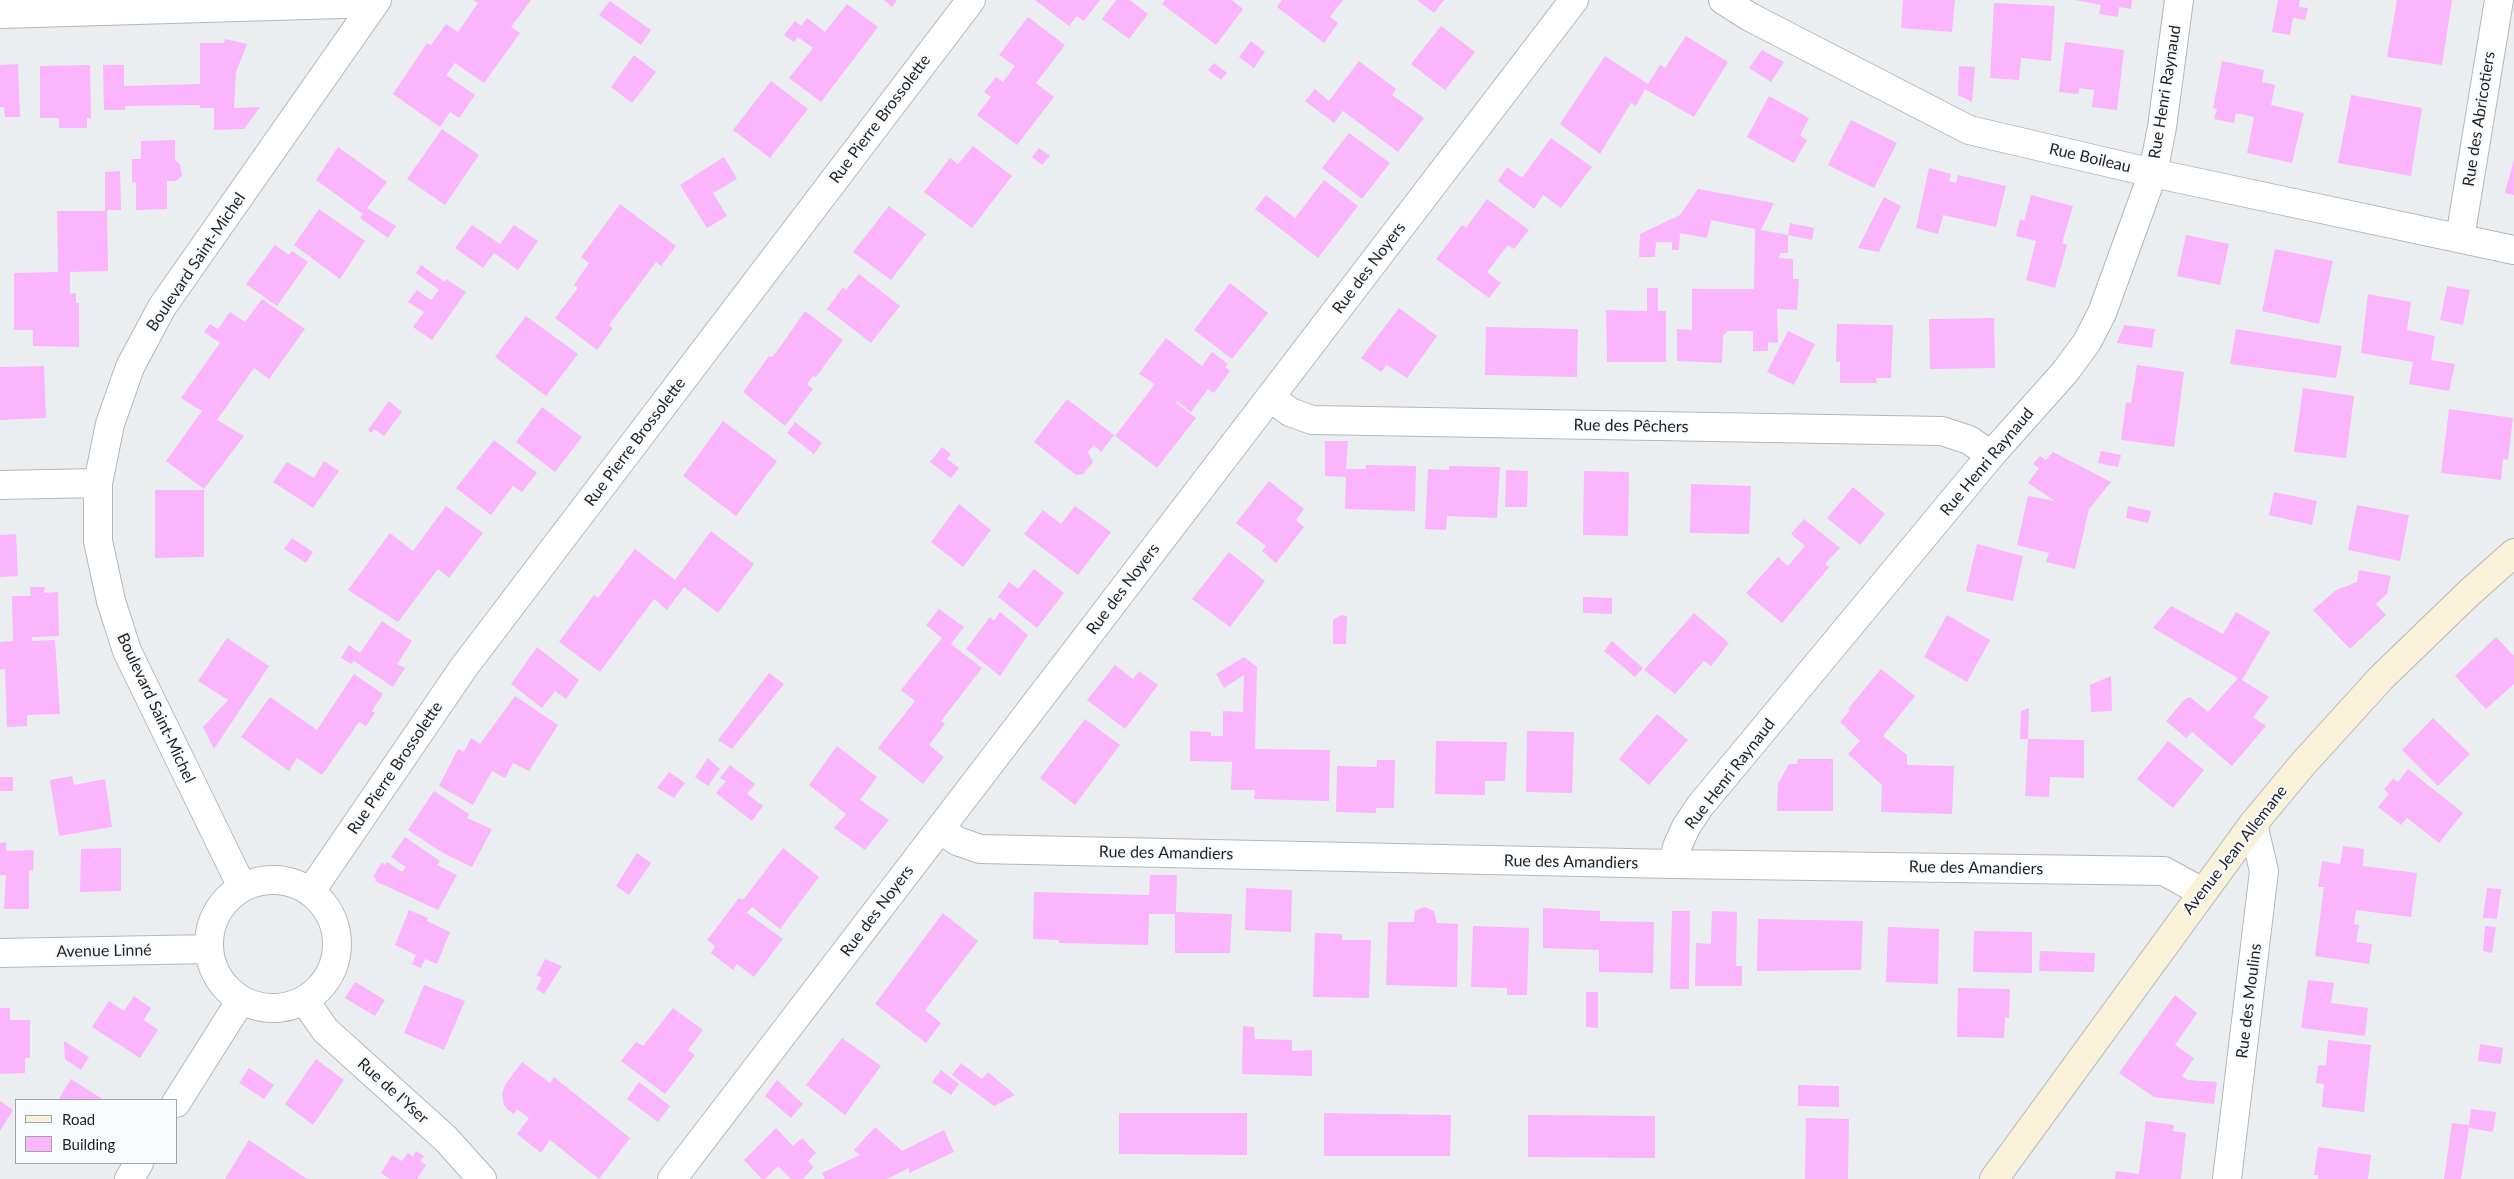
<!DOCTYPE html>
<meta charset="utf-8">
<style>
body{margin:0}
#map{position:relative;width:2514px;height:1179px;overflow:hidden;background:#ebeef1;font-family:Lato,sans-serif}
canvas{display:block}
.legend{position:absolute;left:15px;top:1099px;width:162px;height:65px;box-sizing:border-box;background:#f8fbfe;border:1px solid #a1a3a6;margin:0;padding:6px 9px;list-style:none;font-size:15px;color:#1f2021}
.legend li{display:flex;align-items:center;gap:10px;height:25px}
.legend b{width:25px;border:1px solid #a1a3a6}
</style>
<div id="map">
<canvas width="2514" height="1179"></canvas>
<ul class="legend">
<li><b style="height:6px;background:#f9f2d9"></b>Road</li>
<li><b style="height:14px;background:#fab5fc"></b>Building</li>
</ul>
</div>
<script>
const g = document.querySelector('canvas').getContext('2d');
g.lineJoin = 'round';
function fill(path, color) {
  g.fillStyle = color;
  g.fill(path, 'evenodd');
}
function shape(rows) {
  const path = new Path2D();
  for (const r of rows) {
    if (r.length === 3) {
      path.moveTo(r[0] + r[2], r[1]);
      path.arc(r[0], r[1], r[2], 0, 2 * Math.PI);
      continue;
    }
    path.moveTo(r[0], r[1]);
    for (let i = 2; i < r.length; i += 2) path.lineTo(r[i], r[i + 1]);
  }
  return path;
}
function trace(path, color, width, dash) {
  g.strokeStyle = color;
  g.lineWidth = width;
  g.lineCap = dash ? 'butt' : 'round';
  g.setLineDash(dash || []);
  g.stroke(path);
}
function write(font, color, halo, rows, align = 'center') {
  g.font = font + ' Lato,sans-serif';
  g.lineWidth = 4.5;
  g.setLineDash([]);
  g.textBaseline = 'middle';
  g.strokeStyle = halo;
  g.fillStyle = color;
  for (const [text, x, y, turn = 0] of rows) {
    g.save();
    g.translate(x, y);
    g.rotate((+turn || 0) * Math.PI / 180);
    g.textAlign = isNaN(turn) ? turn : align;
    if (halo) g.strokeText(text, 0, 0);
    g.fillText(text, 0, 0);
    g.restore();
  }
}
fill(shape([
 [473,0,531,0,511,27,520,33,484,83,455,63,446,75,475,95,459,118,450,112,440,127,393,94,427,43,431,45,446,24,458,32,478,3],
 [884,0,897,0,892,7],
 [1035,0,1100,0,1084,21,1077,16,1069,26],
 [1116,0,1130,0,1148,14,1129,39,1102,19],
 [1165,0,1232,0,1243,9,1216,45,1162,4],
 [1282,0,1343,0,1330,17,1338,23,1324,43,1277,7],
 [1417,0,1444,0,1434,13],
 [1903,0,1955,0,1952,32,1901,28],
 [2075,0,2132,0,2131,9,2119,7,2118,17,2099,14,2101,5],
 [2278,0,2300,0,2299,7,2308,8,2305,20,2293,18,2290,35,2272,32],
 [2397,0,2452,0,2442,65,2387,57],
 [610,1,651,30,641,45,599,15],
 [1994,3,2055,6,2051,61,2021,58,2019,80,1990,78],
 [847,4,878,27,821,102,789,78,813,48,798,37,794,42,784,35,795,21,801,26,807,18,825,32],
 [1028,17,1065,45,1036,83,1054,97,1017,145,977,115,991,97,984,92,996,77,1003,82,1015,66,999,55],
 [1441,26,1475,52,1445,90,1411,64],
 [1686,36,1728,62,1694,117,1645,89,1636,106,1631,103,1600,154,1560,124,1605,56,1648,84,1660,65,1665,68],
 [225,39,247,44,236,72,234,108,260,107,244,129,214,130,214,108,200,108,200,105,125,106,125,110,104,110,103,65,124,65,124,86,200,84,200,43,224,43],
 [1251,41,1265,52,1254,68,1239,57],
 [2065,42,2124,50,2117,110,2092,107,2094,90,2079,88,2078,94,2059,92],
 [1762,50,1784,62,1771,82,1749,68],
 [634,55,656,72,632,103,611,87],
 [1359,61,1396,89,1392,95,1424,118,1398,152,1343,111,1334,123,1305,101,1315,89,1329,101],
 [2222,61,2264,70,2262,82,2275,85,2271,105,2304,113,2292,163,2247,153,2254,117,2236,113,2234,123,2214,119,2217,109,2213,108],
 [1214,63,1227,73,1221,80,1208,70],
 [18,64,20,117,5,117,4,107,0,107,0,65],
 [90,65,91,119,87,118,87,128,59,128,59,118,40,118,40,66],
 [1959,66,1975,67,1972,102,1958,95],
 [771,81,808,109,770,158,733,130],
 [2351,95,2422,108,2411,176,2338,163],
 [1769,96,1809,118,1800,135,1807,140,1794,163,1747,137],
 [1851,120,1897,143,1874,188,1828,165],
 [442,129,479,155,445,205,407,179],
 [1349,133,1390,163,1362,199,1322,168],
 [1551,138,1592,167,1561,208,1543,195,1534,209,1498,181,1507,167,1522,178],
 [175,140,175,160,180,164,182,176,176,181,167,181,167,209,136,210,136,182,132,182,132,159,141,159,141,141],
 [973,146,1012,176,972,228,924,192,950,158,958,164],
 [338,147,387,182,367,208,396,226,388,238,360,218,363,214,316,180],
 [1039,148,1050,156,1042,165,1032,157],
 [724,157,737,179,713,193,727,216,707,228,680,185],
 [2514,159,2514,195,2505,193],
 [1929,168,1951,174,1949,181,1956,183,1958,175,2006,186,1996,227,1943,215,1938,234,1916,228],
 [120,171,121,210,107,210,108,271,70,272,70,294,76,293,76,303,79,303,79,347,33,346,33,330,14,330,14,273,58,272,57,211,105,211,105,172],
 [1324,180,1358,206,1318,258,1255,209,1266,195,1295,218],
 [1698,189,1774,203,1761,230,1788,235,1788,253,1780,253,1779,258,1793,259,1793,279,1799,279,1797,310,1777,309,1778,343,1768,342,1768,351,1753,351,1753,331,1728,331,1723,336,1722,363,1677,361,1677,329,1692,330,1692,289,1754,289,1755,229,1711,220,1707,238,1680,233,1679,250,1672,250,1672,242,1656,242,1655,257,1639,257,1640,234,1680,215],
 [2031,195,2073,206,2062,243,2067,245,2055,288,2026,280,2036,241,2016,236,2020,219,2024,221],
 [1884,197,1901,206,1879,252,1858,248],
 [1487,199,1529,230,1514,249,1508,245,1487,272,1501,283,1489,298,1436,259,1462,225,1466,228],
 [620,204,676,246,661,266,656,262,609,325,613,328,597,350,555,318,578,288,574,285,589,263,581,257],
 [889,206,926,234,891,280,853,252],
 [319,209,365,241,340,279,294,245],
 [1790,223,1814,228,1812,240,1788,235],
 [472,225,500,244,514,225,538,241,518,270,494,253,483,268,455,248],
 [2186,235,2229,244,2220,285,2177,276],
 [275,245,289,255,292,251,308,262,277,306,246,284],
 [2275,249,2333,261,2319,324,2262,311],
 [421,265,445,282,446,279,466,292,432,340,413,327,424,312,408,302,417,290,431,300,439,290,416,273],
 [859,274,900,306,871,343,827,309,843,287,846,290],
 [1230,283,1268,313,1232,359,1194,330],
 [2447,286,2470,290,2463,325,2440,320],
 [1647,288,1658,288,1658,311,1666,311,1666,362,1607,362,1606,310,1647,311],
 [2368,294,2411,302,2407,330,2435,336,2431,360,2455,364,2449,391,2409,384,2413,362,2361,353],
 [262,299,305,329,269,379,254,368,217,420,244,436,204,489,166,461,202,411,181,398,220,343,204,332,210,324,218,329,230,312,245,322],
 [1399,308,1437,336,1407,378,1387,365,1381,372,1361,358],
 [805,311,843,340,816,377,813,376,807,384,813,389,785,426,743,392,769,356,772,357,778,350],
 [526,316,578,354,546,396,495,357],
 [1994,318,1995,368,1930,369,1929,319],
 [1837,324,1893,325,1891,378,1876,378,1877,383,1840,383,1840,361,1836,362],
 [2124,325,2155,329,2152,348,2117,343],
 [1486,327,1578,329,1577,377,1485,375],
 [2236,329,2342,346,2336,378,2230,364],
 [1788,331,1815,344,1794,385,1767,372],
 [1166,338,1202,366,1212,352,1228,364,1225,367,1230,371,1214,393,1208,389,1191,412,1177,401,1176,403,1196,418,1157,468,1115,436,1155,384,1139,374],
 [2137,365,2184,372,2174,447,2121,440,2126,402,2131,403],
 [44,366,46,418,0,420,0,367],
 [2303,388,2354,396,2346,458,2294,452],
 [1067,399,1114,435,1101,452,1094,445,1088,452,1093,462,1083,474,1076,475,1034,442],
 [389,401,402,412,384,436,374,429,371,433,368,430],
 [542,407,582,437,555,472,516,442],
 [2449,409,2513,418,2508,460,2503,459,2501,480,2441,473],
 [723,421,777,461,736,516,683,476],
 [795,422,822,443,814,454,787,433],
 [494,440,537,473,522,492,513,486,491,515,456,488],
 [1325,441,1348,441,1346,469,1366,469,1366,465,1416,466,1415,511,1345,509,1346,477,1325,476],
 [942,447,951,454,947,459,959,468,951,478,930,462],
 [2101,451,2121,455,2118,467,2098,463],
 [2053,452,2111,482,2089,509,2075,569,2046,562,2049,553,2017,545,2028,496,2055,501,2028,483,2039,468,2033,464,2040,456,2046,460],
 [324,461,339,471,313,508,273,482,287,462,314,478],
 [1449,466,1500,467,1497,518,1447,516,1446,530,1425,529,1428,469,1449,470],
 [1506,470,1528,471,1527,507,1505,507],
 [1584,471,1629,472,1628,536,1583,535],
 [1269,481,1304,509,1296,520,1304,527,1276,563,1262,551,1266,546,1236,523],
 [1691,484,1751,486,1749,534,1690,533],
 [1853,487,1885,514,1860,545,1827,518],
 [155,490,204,490,204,557,155,558],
 [2274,492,2317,501,2312,525,2269,515],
 [959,504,991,530,963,567,931,542],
 [2357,505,2409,515,2400,561,2348,550],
 [446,506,483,533,449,578,438,569,398,622,348,590,390,533,413,551],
 [1075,506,1111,532,1078,575,1024,534,1043,510,1061,524],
 [2128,506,2151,511,2148,523,2126,518],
 [1804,519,1840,548,1825,564,1829,567,1782,623,1746,593,1778,557,1788,566,1805,546,1791,534],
 [711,531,754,564,718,613,684,587,667,610,654,599,600,672,559,642,594,595,598,598,635,549,675,580],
 [16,534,18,576,0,577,0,535],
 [292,538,313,552,306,563,284,549],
 [1977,544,2023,556,2013,601,1966,591],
 [1229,552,1265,581,1230,627,1192,599],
 [1034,569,1064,593,1037,628,998,597,1009,582,1018,589],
 [2359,570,2391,576,2387,594,2376,604,2386,615,2350,649,2313,610,2336,590,2357,582],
 [30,587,45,587,44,593,58,592,59,636,32,637,32,641,55,640,60,714,27,715,27,726,7,727,5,669,0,670,0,642,13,641,12,596,31,596],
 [1583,597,1612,598,1612,614,1583,613],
 [2171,606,2223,634,2236,612,2270,632,2242,680,2269,697,2253,717,2266,726,2232,766,2192,732,2186,738,2166,721,2184,700,2190,697,2208,712,2238,678,2153,628],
 [939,609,964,627,951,644,982,668,941,721,945,724,929,745,944,757,923,784,878,748,915,701,901,690,942,638,926,625],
 [1000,612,1028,635,1000,676,966,649,990,617,994,621],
 [1694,613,1729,643,1711,666,1704,661,1675,694,1644,670],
 [1341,615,1347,616,1346,644,1333,644,1333,620],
 [1947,615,1990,640,1967,682,1924,657],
 [382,621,412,641,397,664,405,668,393,687,354,661,351,664,341,658,349,645,360,653],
 [2496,637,2514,656,2514,684,2486,709,2455,676],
 [227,638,269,666,214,749,203,727,228,700,198,681],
 [1612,641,1643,668,1635,677,1604,651],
 [537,647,579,680,566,699,555,691,542,708,511,684],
 [1244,657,1257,667,1255,749,1330,750,1329,801,1254,799,1255,790,1231,790,1232,762,1190,761,1190,731,1211,732,1211,736,1223,736,1223,711,1243,712,1244,675,1224,688,1216,674],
 [1115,665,1133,679,1139,671,1158,685,1125,729,1087,700],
 [1881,669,1915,696,1883,736,1907,755,1907,765,1954,766,1952,814,1881,812,1882,785,1848,754,1860,741,1840,722,1850,710,1848,709],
 [769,673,784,684,732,749,718,740],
 [354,674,383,694,372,711,375,713,366,726,359,722,322,775,297,758,289,771,241,737,270,697,317,730],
 [2111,676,2112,711,2091,712,2090,685],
 [515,696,558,725,529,771,513,763,505,778,492,771,473,805,439,786,458,749,464,752,471,738,480,744],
 [2029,708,2028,739,2020,739,2021,711],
 [1657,714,1688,740,1649,785,1619,759],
 [2433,718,2470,754,2438,786,2402,750],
 [1085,719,1120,745,1075,805,1040,778],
 [1527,731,1574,732,1572,793,1526,792],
 [2028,739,2084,740,2084,778,2050,777,2049,797,2025,796],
 [1436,741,1507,742,1505,781,1485,781,1485,795,1435,794],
 [2168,741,2204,770,2173,808,2137,779],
 [837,746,877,777,860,800,889,820,865,850,834,828,846,814,809,785],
 [708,758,720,769,708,786,695,777],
 [1798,759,1833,759,1833,811,1777,811,1778,784,1789,764,1797,764],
 [1377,760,1395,760,1394,808,1376,808,1376,813,1336,812,1337,766,1377,767],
 [730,765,755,784,747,794,763,806,752,821,716,793,726,781,720,778],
 [2408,769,2463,813,2439,843,2407,818,2401,825,2378,807,2389,794,2384,789,2393,779,2398,782],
 [669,772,685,783,674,798,657,788],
 [72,776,74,785,105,779,112,827,59,836,50,780],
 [0,777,13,777,13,791,0,791],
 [434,791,469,814,467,818,492,829,472,867,443,853,408,830],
 [405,837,440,861,437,865,457,875,438,910,375,881,376,879,373,877,382,862,385,865,387,862,402,872,406,867,391,857],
 [6,842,6,851,34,850,33,871,29,870,29,909,4,909,6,875,0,875,0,843],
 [2343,846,2364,849,2363,866,2417,873,2411,917,2356,910,2354,924,2359,925,2356,942,2372,944,2369,964,2315,956,2324,887,2318,887,2322,861,2340,864],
 [121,848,121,891,80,892,81,849],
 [783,848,819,877,780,929,752,907,747,913,783,939,754,977,737,964,733,970,711,953,715,946,707,940,739,898,743,900],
 [637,853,651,863,629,895,616,886],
 [1150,875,1177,875,1176,912,1232,914,1230,953,1175,953,1175,914,1149,914,1148,945,1059,943,1059,940,1033,939,1034,892,1149,895],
 [1246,888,1292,890,1291,932,1245,930],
 [2487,888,2501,889,2497,919,2483,918],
 [1424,907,1434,911,1437,923,1458,924,1457,987,1386,985,1388,922,1414,922,1415,911],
 [1543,908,1600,911,1600,921,1654,922,1653,973,1599,972,1599,950,1543,948],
 [409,910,428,918,427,921,450,932,437,964,425,959,421,968,412,964,416,955,395,945],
 [1672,911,1690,911,1689,989,1670,989],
 [1712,911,1737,912,1736,966,1742,966,1742,986,1695,986,1696,943,1711,944],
 [943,913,978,941,925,1010,941,1023,926,1043,875,1004],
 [1758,919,1863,921,1861,970,1757,971],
 [1473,926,1529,928,1527,995,1507,995,1507,988,1471,987],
 [2485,926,2496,927,2492,953,2483,951],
 [1888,927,1939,929,1938,984,1886,982],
 [1974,931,2032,932,2032,973,1973,972],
 [1315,933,1342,934,1342,940,1371,940,1369,998,1313,997],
 [2040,951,2095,953,2094,972,2039,971],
 [545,959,562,966,544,994,536,989,542,978,537,975],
 [2308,980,2334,983,2331,1003,2368,1008,2365,1036,2301,1028],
 [355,982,385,1000,375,1016,345,998],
 [424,985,465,1001,444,1050,404,1033],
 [1958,988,2010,989,2009,1018,2005,1017,2004,1038,1957,1037],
 [1586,992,1598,992,1598,1028,1586,1027],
 [2175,995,2197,1013,2175,1045,2194,1058,2182,1076,2188,1080,2217,1082,2214,1104,2154,1097,2119,1073],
 [134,996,151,1008,144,1020,158,1030,140,1058,92,1027,109,1001,124,1011],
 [0,1008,10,1008,10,1020,30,1020,30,1058,25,1058,25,1073,0,1074],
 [673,1008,703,1030,688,1050,695,1055,665,1094,621,1061,636,1042,643,1046],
 [1243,1026,1254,1027,1255,1039,1292,1040,1292,1051,1312,1050,1312,1076,1242,1074],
 [842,1038,881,1066,845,1115,806,1085],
 [2328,1040,2371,1045,2364,1112,2322,1107,2324,1084,2316,1083,2318,1065,2326,1066],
 [64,1041,89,1057,81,1070,65,1059],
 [2480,1044,2503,1048,2501,1064,2478,1061],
 [316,1059,344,1080,313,1125,285,1104],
 [522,1062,550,1083,554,1077,630,1138,599,1179,550,1140,541,1153,517,1134,529,1118,517,1109,514,1114,508,1110,504,1105,502,1094,505,1085],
 [961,1063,982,1079,988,1072,1015,1095,994,1106,952,1075],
 [249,1068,274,1085,264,1099,239,1083],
 [941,1070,959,1084,951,1095,932,1082],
 [71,1079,104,1100,58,1100],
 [777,1080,803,1104,791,1118,765,1096],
 [639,1082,670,1106,658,1122,627,1099],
 [1798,1085,1839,1086,1839,1107,1798,1106],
 [0,1101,13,1110,0,1131],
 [2471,1109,2496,1112,2493,1132,2469,1128,2461,1179,2444,1179,2452,1123,2469,1125],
 [1119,1113,1247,1113,1247,1155,1119,1154],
 [1324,1113,1451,1115,1450,1156,1324,1156],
 [1528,1115,1655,1116,1655,1158,1528,1157],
 [1806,1118,1849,1119,1848,1179,1805,1179],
 [2146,1121,2174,1125,2173,1131,2186,1133,2181,1179,2115,1179,2116,1171,2139,1174],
 [875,1127,902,1151,944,1130,954,1152,909,1173,909,1168,887,1179,825,1179,822,1173,860,1155,854,1150],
 [776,1128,793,1146,802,1138,816,1153,808,1161,814,1167,803,1179,791,1179,778,1166,765,1179,762,1179,744,1160],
 [249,1140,307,1179,225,1179],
 [2318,1147,2371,1155,2368,1179,2318,1179,2318,1175,2314,1175],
 [416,1151,424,1156,420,1161,426,1165,417,1179,390,1179,381,1173,392,1155,402,1161,408,1153,413,1157]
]), '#fab5fc');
const street = shape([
 [1723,0,1750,17,1969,130,2153,173,2514,250],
 [0,14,375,3],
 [2460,238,2499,0],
 [1270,397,1290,412,1312,420,1942,431,1969,440,1991,455],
 [0,485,98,483],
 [940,829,957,841,980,849,1673,864,2164,871,2202,892],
 [1673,864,1677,847,1686,827,1700,806,1991,455,2065,372,2087,342,2102,313,2153,173,2162,127,2179,0],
 [273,944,64],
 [242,887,127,651,111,601,98,541,98,483,110,424,130,367,162,307,377,0],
 [311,891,464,667,971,0],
 [0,953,209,949],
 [305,1001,325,1030,446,1139,482,1179],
 [176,1103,241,1000],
 [129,1179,139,1163],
 [672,1179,1574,0],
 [2227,1179,2264,871,2253,824]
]);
const secondary = shape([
 [1994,1179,2253,824,2302,765,2381,678,2469,593,2514,553]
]);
trace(street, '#b4b7ba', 30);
trace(secondary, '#b4b7ba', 30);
trace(street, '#fff', 28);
trace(secondary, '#f9f2d9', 28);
write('16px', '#1f2021', '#f8fbfe', [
 ["Rue Henri Raynaud",2165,92,-81],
 ["Rue Pierre Brossolette",880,119,-53],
 ["Rue des Abricotiers",2479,119,-81],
 ["Rue Boileau",2090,158,13],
 ["Boulevard Saint-Michel",196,262,-56],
 ["Rue des Noyers",1369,268,-53],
 ["Rue des Pêchers",1631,426,1],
 ["Rue Pierre Brossolette",635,442,-53],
 ["Rue Henri Raynaud",1987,462,-50],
 ["Rue des Noyers",1123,589,-53],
 ["Boulevard Saint-Michel",156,708,65],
 ["Rue Pierre Brossolette",395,768,-56],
 ["Rue Henri Raynaud",1730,774,-52],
 ["Avenue Jean Allemane",2235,850,-52],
 ["Rue des Amandiers",1166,853,1],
 ["Rue des Amandiers",1571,862,1],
 ["Rue des Amandiers",1976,868,1],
 ["Rue des Noyers",877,911,-53],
 ["Avenue Linné",104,951,-1],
 ["Rue des Moulins",2249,1001,-83],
 ["Rue de l'Yser",393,1091,42]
]);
</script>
